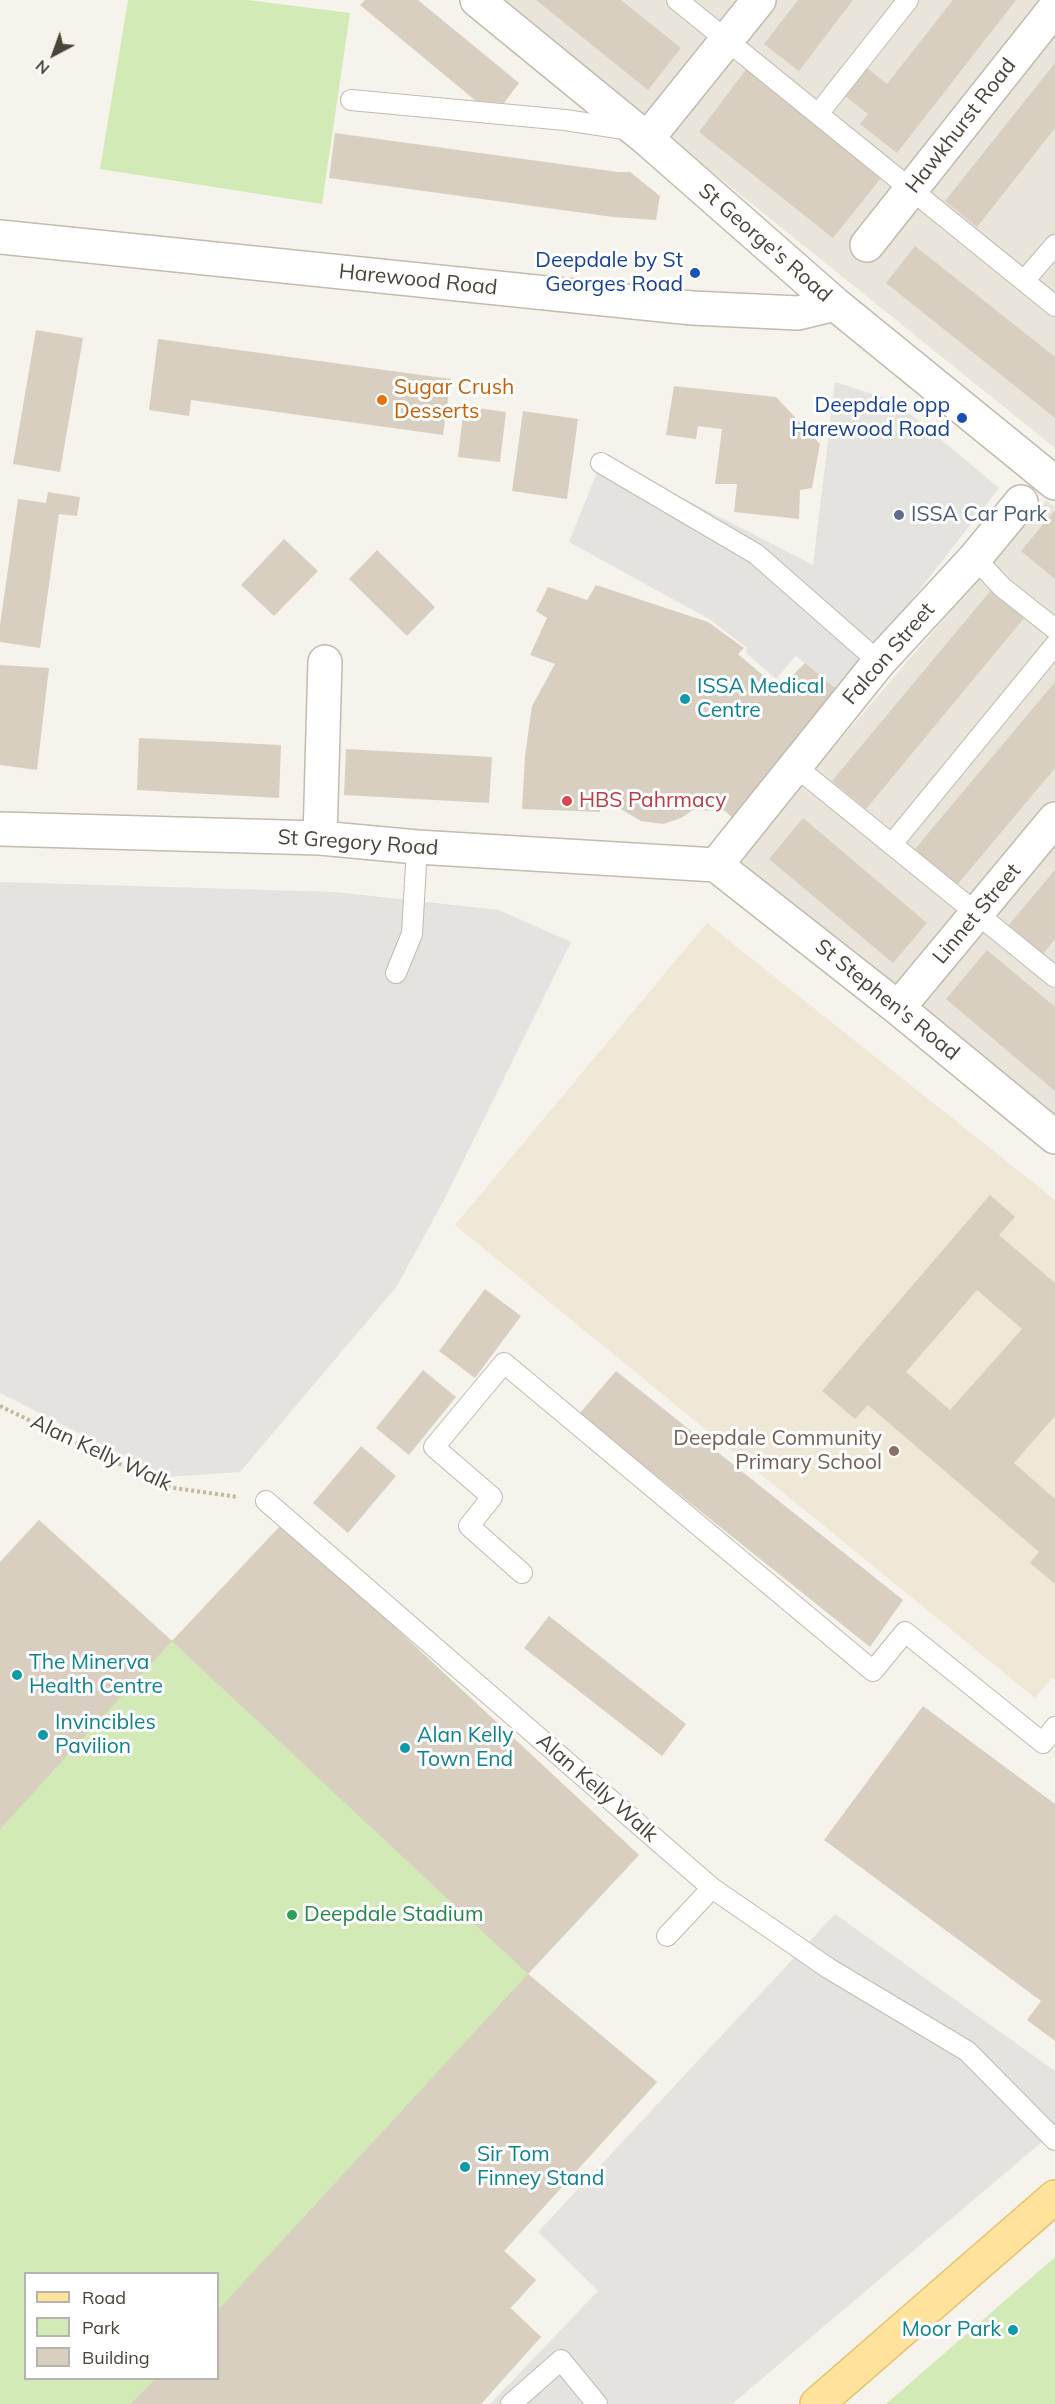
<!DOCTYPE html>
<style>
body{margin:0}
#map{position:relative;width:1055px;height:2404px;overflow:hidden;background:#f6f3ec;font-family:Mulish,sans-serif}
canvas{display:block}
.legend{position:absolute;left:24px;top:2272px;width:195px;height:108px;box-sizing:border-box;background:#fff;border:2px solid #b7b4b0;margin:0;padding:8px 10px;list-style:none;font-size:18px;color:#4b4439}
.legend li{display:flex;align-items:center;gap:12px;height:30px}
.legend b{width:30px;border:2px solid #b7b4b0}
.north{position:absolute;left:24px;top:24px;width:60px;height:60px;-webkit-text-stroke:4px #fff;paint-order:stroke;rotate:221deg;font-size:16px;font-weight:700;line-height:24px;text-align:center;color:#4b4439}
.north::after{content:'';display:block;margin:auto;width:21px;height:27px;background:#4b4439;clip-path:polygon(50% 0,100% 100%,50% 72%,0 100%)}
</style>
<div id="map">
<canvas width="1055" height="2404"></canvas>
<ul class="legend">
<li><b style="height:8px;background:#ffe39c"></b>Road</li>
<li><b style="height:16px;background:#d2eab5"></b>Park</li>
<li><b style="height:16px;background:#d8cfc1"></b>Building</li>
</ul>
<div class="north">N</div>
</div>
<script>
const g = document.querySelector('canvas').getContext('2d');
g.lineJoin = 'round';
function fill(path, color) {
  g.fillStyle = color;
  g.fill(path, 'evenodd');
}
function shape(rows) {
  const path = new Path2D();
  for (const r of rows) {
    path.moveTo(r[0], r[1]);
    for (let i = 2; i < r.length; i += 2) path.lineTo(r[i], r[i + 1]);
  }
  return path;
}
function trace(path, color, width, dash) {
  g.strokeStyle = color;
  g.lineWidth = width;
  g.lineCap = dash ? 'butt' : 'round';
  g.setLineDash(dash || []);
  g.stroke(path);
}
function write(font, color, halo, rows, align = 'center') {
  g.font = font + ' Mulish,sans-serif';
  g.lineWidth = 6;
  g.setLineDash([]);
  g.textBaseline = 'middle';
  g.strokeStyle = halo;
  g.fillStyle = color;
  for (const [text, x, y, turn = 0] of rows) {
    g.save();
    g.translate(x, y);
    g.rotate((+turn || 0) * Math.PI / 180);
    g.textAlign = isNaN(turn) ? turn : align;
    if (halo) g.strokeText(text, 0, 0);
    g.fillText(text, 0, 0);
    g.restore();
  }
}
fill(shape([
 [499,0,1055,0,1055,448,716,175],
 [1046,500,1055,507,1055,1125,737,860]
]), '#eae5da');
fill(shape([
 [707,923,1055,1200,1055,1680,1052,1678,1035,1698,455,1225]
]), '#efe8d6');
fill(shape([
 [128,0,248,0,350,13,322,204,100,169],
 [39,1520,172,1641,283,1523,639,1855,528,1974,657,2082,504,2251,536,2280,511,2308,541,2337,481,2404,0,2404,0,1562],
 [26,2274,218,2274,218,2378,26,2378],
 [1055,2257,1055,2404,886,2404]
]), '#d2eab5');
fill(shape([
 [835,382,895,401,999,488,840,692,796,656,776,679,746,653,747,648,709,619,569,542,603,457,813,565],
 [0,882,335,892,499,910,571,942,444,1200,397,1286,240,1472,166,1477,0,1393],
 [835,1914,1055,2071,1055,2131,732,2404,490,2404,598,2291,538,2232]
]), '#e5e3e0');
fill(shape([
 [365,0,418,0,519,83,504,103,476,101,360,5],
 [536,0,621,0,681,48,648,90],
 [798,0,853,0,799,71,764,44],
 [953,0,1016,0,897,153,860,124,868,114,845,96,866,67,887,84],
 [1055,63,1055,128,977,227,945,201],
 [750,64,885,173,833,238,699,132],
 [335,133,618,172,630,172,660,196,656,220,613,217,329,178],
 [915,246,1055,357,1055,418,886,283],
 [36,330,83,338,60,472,13,464],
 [158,339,451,379,443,435,191,400,189,416,149,410],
 [674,386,776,397,820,444,812,488,800,490,799,519,734,512,737,484,715,484,722,429,698,426,696,439,666,435],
 [464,406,506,412,500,462,458,457],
 [523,411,578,419,567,499,512,491],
 [48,492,80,497,77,516,59,514,40,648,0,642,0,625,18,499,46,503],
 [1055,510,1055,579,1021,551],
 [284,539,318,571,274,616,241,585],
 [377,550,435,607,407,636,349,579],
 [596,585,708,622,744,648,738,654,779,689,805,663,840,692,736,821,725,811,693,810,681,818,663,824,641,821,619,808,606,788,600,792,600,812,522,809,525,756,532,706,555,664,530,655,547,618,536,611,548,587,587,600],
 [992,589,1025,617,866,809,832,781],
 [0,665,49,668,37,770,0,765],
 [1055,682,1055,768,957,885,915,849],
 [139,738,281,745,279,798,137,790],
 [346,749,492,757,489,803,344,795],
 [803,818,927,923,893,963,769,859],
 [1055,870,1055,939,1043,954,1008,926],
 [987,950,1055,1007,1055,1091,946,999],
 [990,1195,1015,1217,999,1235,1055,1283,1055,1416,1014,1463,1055,1499,1055,1584,1030,1563,1039,1552,868,1405,855,1419,822,1391],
 [977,1290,1022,1329,950,1410,906,1372],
 [485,1289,521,1316,475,1378,439,1351],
 [423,1370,456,1397,409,1455,376,1428],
 [616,1371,903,1600,870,1647,579,1414],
 [361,1446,396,1476,348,1533,313,1503],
 [39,1520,172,1641,283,1523,639,1855,528,1974,657,2082,504,2251,536,2280,510,2308,541,2337,481,2404,131,2404,155,2379,218,2378,218,2310,528,1974,172,1641,0,1829,0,1562],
 [549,1616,686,1724,662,1756,524,1648],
 [923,1706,1055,1804,1055,2041,1027,2020,1041,2001,824,1840]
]), '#d8cfc1');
const service = shape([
 [677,0,1055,306],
 [351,100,565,120,631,130],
 [818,114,908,0],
 [1024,281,1055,245],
 [601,463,756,554,879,662],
 [975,558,1002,587,1055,629],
 [795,766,1055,977],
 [892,844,1055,645],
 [396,973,412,934,417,847],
 [266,1501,712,1888,828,1968,967,2051,1055,2140],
 [522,1573,469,1526,492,1497,434,1447,504,1363,873,1671,905,1632,1043,1743,1055,1727],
 [667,1936,712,1888],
 [511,2404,561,2360,597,2404]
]);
const minor = shape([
 [647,139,759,0],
 [867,245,1055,8],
 [0,829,320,838,417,847,716,865],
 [320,838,325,662],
 [716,865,879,662,975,558,1021,502],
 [716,865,898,1008,1055,1137],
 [898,1008,1055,819]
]);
const tertiary = shape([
 [477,0,647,139,835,304,1055,483],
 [0,237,692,308,798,313,835,304]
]);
const primary = shape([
 [817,2404,1055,2197]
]);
trace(service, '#c2bbae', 22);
trace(minor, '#c2bbae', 36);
trace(tertiary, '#c2bbae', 36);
trace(primary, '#e6c16a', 36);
trace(shape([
 [0,1406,167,1487,238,1497]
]), '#c4b79f', 4, [3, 3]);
trace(service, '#fff', 20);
trace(minor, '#fff', 33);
trace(tertiary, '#fff', 33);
trace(primary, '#ffe39c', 33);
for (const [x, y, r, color] of [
 [695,273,6,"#1a4fb4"],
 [382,400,6,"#e8710a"],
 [962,418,6,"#1a4fb4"],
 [899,515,6,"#5c6f8a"],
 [685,699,6,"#0f9aa8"],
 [567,801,6,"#e0444e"],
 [894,1451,6,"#8d6e63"],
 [17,1675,6,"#0f9aa8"],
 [43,1735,6,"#0f9aa8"],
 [405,1748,6,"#0f9aa8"],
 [292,1915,6,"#2e9e5b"],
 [465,2167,6,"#0f9aa8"],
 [1013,2330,6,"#0f9aa8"]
]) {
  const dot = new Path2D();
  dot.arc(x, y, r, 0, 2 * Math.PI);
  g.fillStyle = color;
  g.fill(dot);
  trace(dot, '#fff', 2);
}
write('21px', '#4b4439', '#fff', [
 ["Hawkhurst Road",961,126,-52],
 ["St George's Road",765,243,41],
 ["Harewood Road",418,280,6],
 ["Falcon Street",889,654,-49],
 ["St Gregory Road",358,843,4],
 ["Linnet Street",977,914,-50],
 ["St Stephen's Road",887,1000,39],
 ["Alan Kelly Walk",101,1453,25],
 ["Alan Kelly Walk",597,1788,41]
]);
write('21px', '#164399', '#fff', [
 ["Deepdale by St",683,261],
 ["Georges Road",683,285],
 ["Deepdale opp",950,406],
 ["Harewood Road",950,430]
], 'right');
write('21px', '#c56008', '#fff', [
 ["Sugar Crush",394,388],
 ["Desserts",394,412]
], 'left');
write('21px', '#4e5e75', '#fff', [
 ["ISSA Car Park",911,515]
], 'left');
write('21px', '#0d838f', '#fff', [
 ["ISSA Medical",697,687],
 ["Centre",697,711],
 ["The Minerva",29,1663],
 ["Health Centre",29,1687],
 ["Invincibles",55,1723],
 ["Pavilion",55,1747],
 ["Alan Kelly",417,1736],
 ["Town End",417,1760],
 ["Sir Tom",477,2155],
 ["Finney Stand",477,2179],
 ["Moor Park",1001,2330,"right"]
], 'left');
write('21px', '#be3a42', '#fff', [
 ["HBS Pahrmacy",579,801]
], 'left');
write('21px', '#785e54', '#fff', [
 ["Deepdale Community",882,1439],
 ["Primary School",882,1463]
], 'right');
write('21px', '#27864d', '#fff', [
 ["Deepdale Stadium",304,1915]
], 'left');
</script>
